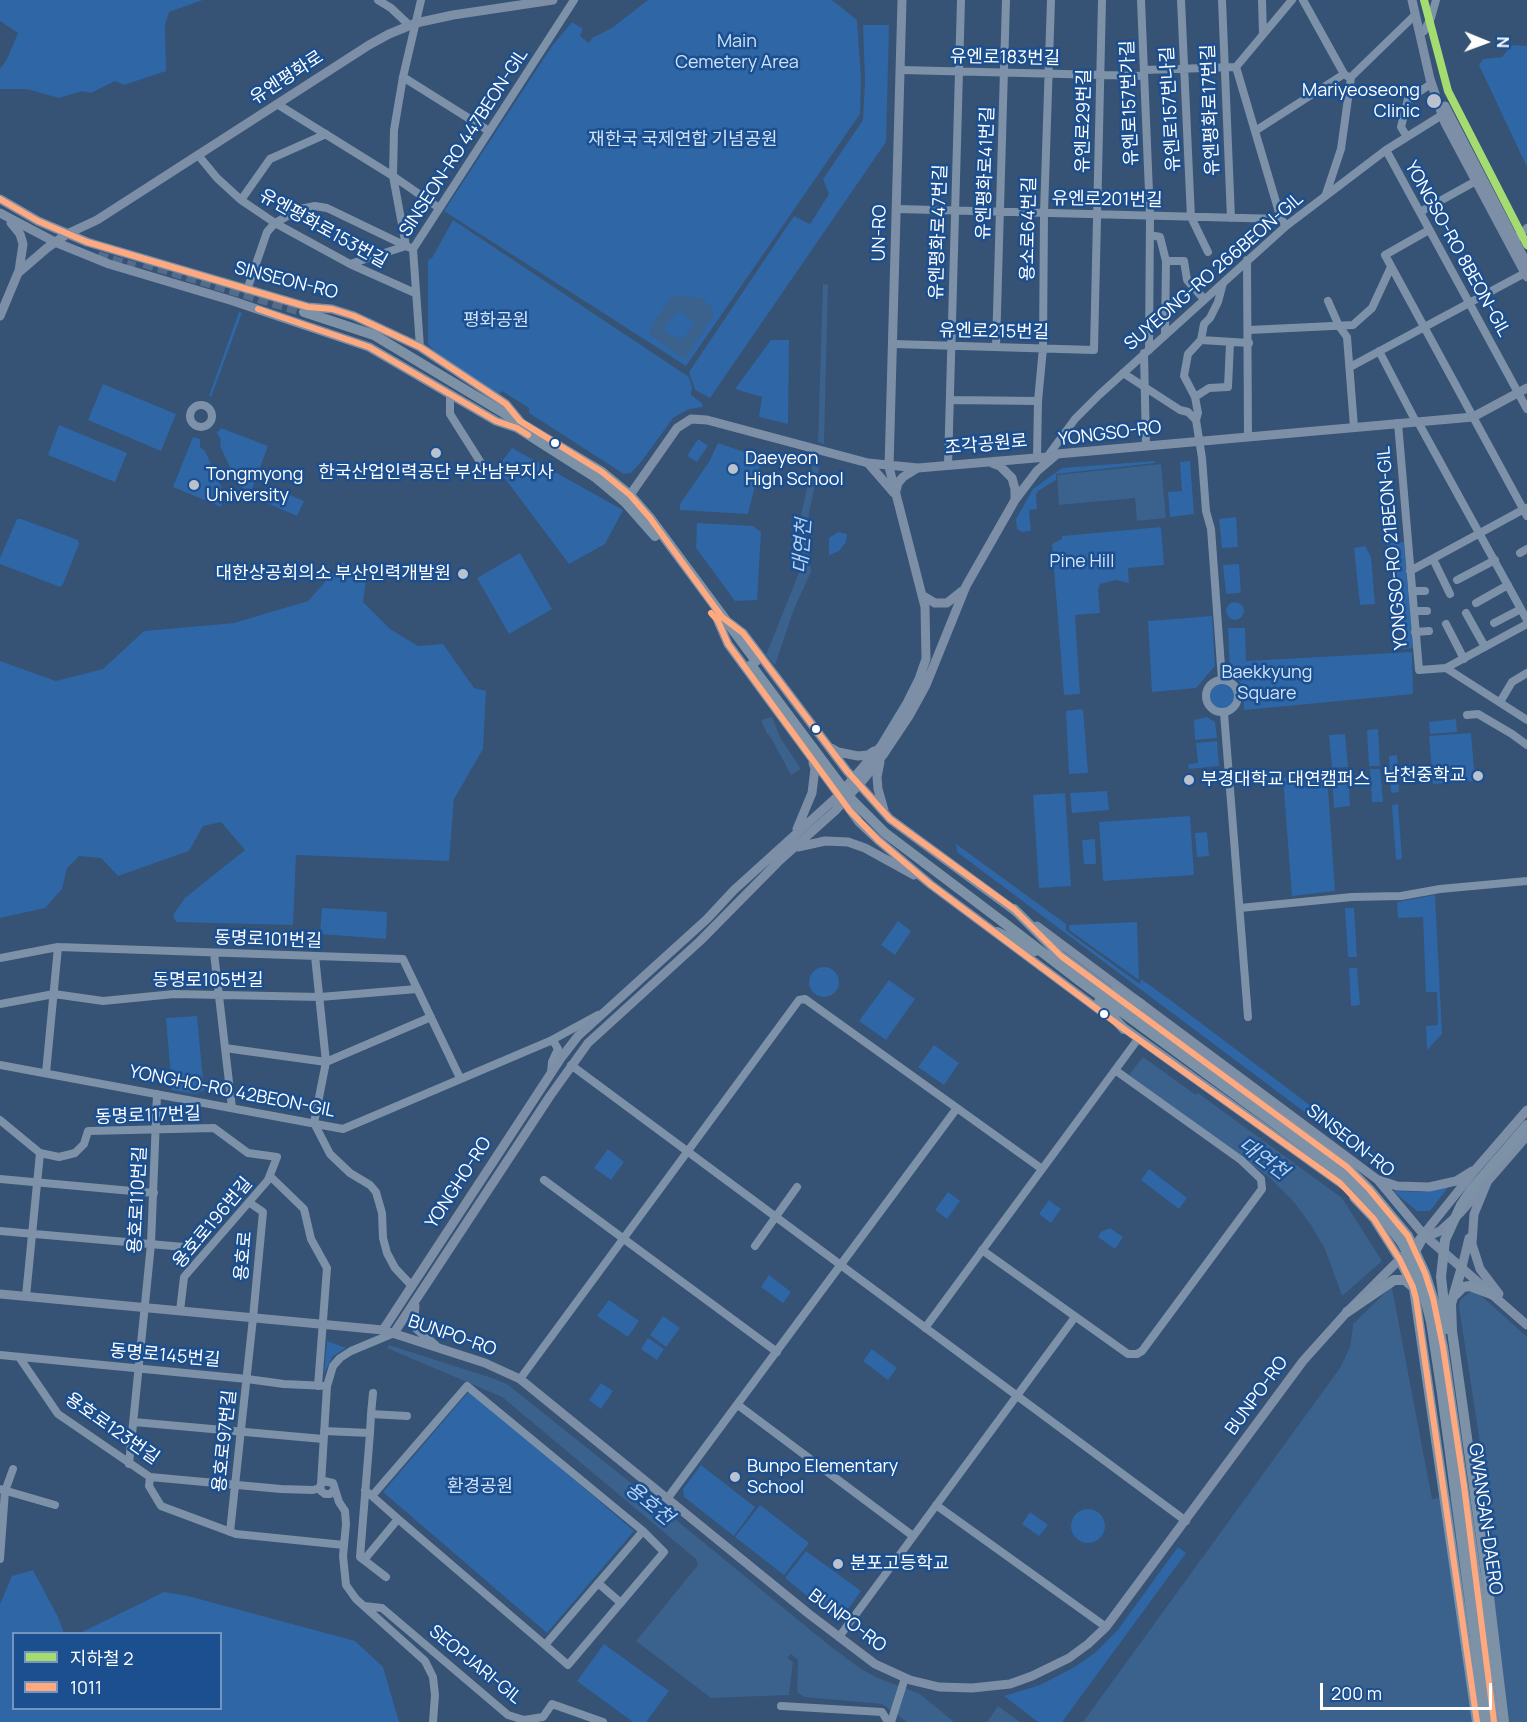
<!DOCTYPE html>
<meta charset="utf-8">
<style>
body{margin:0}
#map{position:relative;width:1527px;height:1722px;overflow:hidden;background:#365274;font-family:Manrope,"Noto Sans KR",sans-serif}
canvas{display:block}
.legend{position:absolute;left:12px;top:1632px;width:210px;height:78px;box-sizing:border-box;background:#1b4f8f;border:2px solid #7695bc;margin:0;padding:8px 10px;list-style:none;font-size:18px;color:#fff}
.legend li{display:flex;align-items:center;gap:12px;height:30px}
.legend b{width:30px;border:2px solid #7695bc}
.north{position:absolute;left:1455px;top:12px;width:60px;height:60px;-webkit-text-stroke:4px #1b4f8f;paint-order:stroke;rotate:91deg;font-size:16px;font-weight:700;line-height:24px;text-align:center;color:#fff}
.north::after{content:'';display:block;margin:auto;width:21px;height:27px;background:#fff;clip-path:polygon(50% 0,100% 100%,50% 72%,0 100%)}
.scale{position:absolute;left:1320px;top:1683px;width:172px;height:27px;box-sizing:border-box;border:3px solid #fff;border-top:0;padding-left:8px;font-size:18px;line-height:21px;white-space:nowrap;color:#fff;-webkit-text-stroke:4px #1b4f8f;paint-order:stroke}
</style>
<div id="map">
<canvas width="1527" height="1722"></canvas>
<ul class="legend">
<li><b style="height:8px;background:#a5dc72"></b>지하철 2</li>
<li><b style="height:8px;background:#ffa980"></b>1011</li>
</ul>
<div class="north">N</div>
<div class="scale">200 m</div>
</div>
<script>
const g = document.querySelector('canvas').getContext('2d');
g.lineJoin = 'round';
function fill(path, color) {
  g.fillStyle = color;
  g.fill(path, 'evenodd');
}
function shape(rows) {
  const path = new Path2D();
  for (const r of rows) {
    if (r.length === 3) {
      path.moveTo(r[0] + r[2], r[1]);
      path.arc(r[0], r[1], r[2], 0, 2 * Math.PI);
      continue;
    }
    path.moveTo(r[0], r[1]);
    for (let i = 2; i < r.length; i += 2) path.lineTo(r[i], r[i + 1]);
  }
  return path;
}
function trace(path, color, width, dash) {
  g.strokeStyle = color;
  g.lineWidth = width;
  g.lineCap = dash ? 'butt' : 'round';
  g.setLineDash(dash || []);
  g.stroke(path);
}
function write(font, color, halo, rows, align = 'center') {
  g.font = font + ' Manrope,"Noto Sans KR",sans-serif';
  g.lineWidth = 5;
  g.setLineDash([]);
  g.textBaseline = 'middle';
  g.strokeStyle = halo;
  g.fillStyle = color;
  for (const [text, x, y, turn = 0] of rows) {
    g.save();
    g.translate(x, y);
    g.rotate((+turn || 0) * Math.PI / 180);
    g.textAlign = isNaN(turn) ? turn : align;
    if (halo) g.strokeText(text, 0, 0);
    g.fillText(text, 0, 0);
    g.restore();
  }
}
fill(shape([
 [0,0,203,0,169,12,165,25,166,71,124,85,115,81,91,93,82,91,59,98,27,89,0,89,0,69,7,59,18,33,0,21],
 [648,0,832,0,857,20,861,79,860,114,686,366,444,211,552,46,572,22,583,29,580,36,589,43,592,38,612,28],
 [863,25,889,25,886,142,710,398,695,390,689,372,794,216,810,224,829,194,823,179,863,120,865,80],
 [1512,45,1527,46,1527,167,1479,65,1483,59,1502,57],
 [453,220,689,377,692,387,691,395,702,403,703,407,689,409,673,418,641,462,631,473,624,474,529,413,529,408,502,391,499,394,439,356,428,344,428,260,432,258],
 [239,312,242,313,211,397,209,396],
 [771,340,789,340,788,424,759,417,762,397,735,389],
 [103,384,176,414,161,451,88,420],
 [59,425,127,453,115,482,48,455],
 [221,428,268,446,252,489,245,489,239,486,220,446,221,440,217,433],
 [193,437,200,439,200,447,205,451,224,493,221,507,173,487],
 [698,439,708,446,697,462,687,456],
 [718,443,762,458,748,514,680,510,680,504,709,462],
 [512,448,623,510,605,544,569,564,497,468],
 [1155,461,1155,463,1056,474,1056,480,1038,491,1036,495,1037,509,1029,510,1031,531,1022,532,1017,529,1016,519,1033,489,1062,468],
 [1190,461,1194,514,1170,517,1168,492,1182,491,1180,462],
 [273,488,304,501,297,516,267,503],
 [1236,517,1238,547,1222,548,1219,519],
 [17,519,21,519,78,540,79,544,63,584,60,587,0,564,0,558],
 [697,523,753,526,761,532,757,600,735,601,696,548],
 [1161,527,1164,565,1128,568,1129,583,1116,580,1100,584,1098,590,1100,613,1075,615,1080,694,1064,695,1052,544,1062,539,1062,536],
 [838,532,847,534,846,542,839,551,829,555,829,538],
 [1404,542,1413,648,1403,649,1395,552,1388,552,1387,543],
 [1365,546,1371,557,1375,604,1360,605,1354,548],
 [520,553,552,609,509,634,477,578],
 [343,562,366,580,363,602,390,629,418,646,443,644,474,688,486,691,483,749,454,799,449,861,296,855,293,925,176,922,173,915,185,898,245,850,221,822,203,826,189,851,118,876,101,858,79,856,67,868,62,889,45,908,0,918,0,661,56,681,103,669,144,631,234,623,308,601],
 [1239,564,1241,593,1226,594,1223,565],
 [1235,611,9],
 [1212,616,1215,666,1196,688,1152,692,1148,621],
 [1228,628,1245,628,1246,661,1412,652,1413,694,1244,710,1243,688,1240,682,1230,674],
 [1223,696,13],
 [1083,709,1088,773,1069,774,1066,711],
 [1207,717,1215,722,1217,738,1195,740,1194,720],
 [1456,719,1457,732,1430,734,1429,722],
 [1378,729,1380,766,1369,766,1367,730],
 [1471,733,1475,781,1433,784,1429,736],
 [1345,734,1348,767,1332,768,1329,735],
 [1217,741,1219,766,1189,769,1188,764,1198,763,1196,743],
 [1397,755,1399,792,1391,793,1389,756],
 [1370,769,1380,769,1383,802,1372,802],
 [1327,775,1335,891,1292,896,1283,778],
 [1348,775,1350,806,1334,808,1332,776],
 [1107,791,1109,810,1072,813,1070,793],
 [1065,793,1071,886,1039,888,1033,795],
 [1398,804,1402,859,1396,860,1392,805],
 [1190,816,1194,875,1103,881,1099,822],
 [1207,832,1209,856,1197,857,1195,833],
 [1095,839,1096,864,1084,864,1082,840],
 [956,844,1066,924,1066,930,1075,937,1140,984,1141,979,1173,1002,1323,1115,1337,1129,1338,1137,957,852],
 [1435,895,1442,1034,1427,1050,1426,1026,1438,1025,1437,992,1426,992,1423,917,1398,918,1397,902],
 [322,908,387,912,386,939,320,934],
 [1345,908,1354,908,1357,957,1348,957],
 [898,921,911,931,895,955,881,945],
 [1137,922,1139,980,1069,930,1069,925],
 [824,982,15],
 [1349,968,1357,968,1360,1005,1351,1006],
 [889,980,915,999,886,1040,859,1021],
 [197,1016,204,1090,196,1094,172,1090,166,1018],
 [934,1045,959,1063,944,1085,918,1067],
 [608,1149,624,1162,611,1180,594,1168],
 [1149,1169,1187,1198,1179,1209,1141,1180],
 [1449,1186,1430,1211,1417,1211,1393,1191,1422,1192],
 [948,1192,960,1201,947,1219,935,1210],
 [1049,1200,1061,1209,1051,1223,1039,1214],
 [1110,1228,1123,1237,1115,1249,1098,1237,1101,1232],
 [769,1275,791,1292,783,1303,761,1287],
 [609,1300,639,1321,628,1337,597,1316],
 [663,1316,680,1328,666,1347,650,1335],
 [648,1338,664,1349,657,1360,641,1349],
 [327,1341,346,1348,333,1356,324,1374],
 [872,1349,897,1368,888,1380,863,1361],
 [601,1383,613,1391,601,1409,589,1400],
 [470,1390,634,1531,547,1633,383,1492],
 [701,1465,755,1507,734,1536,684,1497,683,1489],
 [760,1505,809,1543,784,1575,735,1537],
 [1088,1526,17],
 [1030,1512,1048,1525,1039,1536,1022,1524],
 [1178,1547,1186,1553,1062,1722,1038,1722,1004,1696,1040,1685,1073,1668,1095,1653,1117,1631],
 [806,1551,861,1591,841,1619,835,1619,785,1578],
 [33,1570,58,1617,64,1633,14,1634,14,1708,220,1708,220,1634,80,1633,164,1592,188,1596,355,1641,383,1667,399,1722,0,1722,0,1604,12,1576],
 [604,1644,669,1691,646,1722,633,1722,577,1681]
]), '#2f66a5');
fill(shape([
 [823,284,828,285,824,444,818,442],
 [672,295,703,299,709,305,714,315,685,359,650,335,650,329],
 [678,311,694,321,690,330,680,340,667,333,665,330,668,322],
 [813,462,820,464,809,512,807,536,811,572,794,609,775,665,766,655,802,565,799,524],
 [1161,464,1166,518,1137,521,1135,498,1059,505,1057,475],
 [772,717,781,739,801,769,791,775,770,736,767,734,761,720],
 [1143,1057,1196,1095,1198,1093,1342,1198,1389,1272,1432,1499,1486,1490,1487,1488,1459,1307,1460,1300,1470,1292,1477,1292,1527,1337,1527,1722,1083,1722,1340,1368,1350,1347,1353,1326,1325,1249,1311,1225,1293,1201,1269,1177,1129,1075],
 [389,1345,492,1378,507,1384,636,1487,830,1646,861,1669,878,1678,920,1694,954,1722,907,1722,882,1704,804,1697,797,1692,798,1660,791,1654,787,1658,793,1662,789,1695,711,1698,636,1641,698,1565,696,1559,502,1397,387,1348],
 [998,1706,1020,1722,987,1722]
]), '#3b618d');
fill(shape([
 [1382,1256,1395,1287,1391,1287,1352,1325,1341,1297,1381,1262]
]), '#365274');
trace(shape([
 [98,256,135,267],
 [144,263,304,312]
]), '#546c89', 10, [10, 5]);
trace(shape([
 [378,0,391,8,409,25],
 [1141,0,1150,216,1149,350],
 [1181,0,1191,217,1208,252],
 [1222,0,1231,218],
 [1262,0,1263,34],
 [1303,0,1344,74,1347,76],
 [1424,31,1431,18,1436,0],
 [1236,67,1281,219,1284,223],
 [1236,67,1292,0],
 [901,70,1144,76],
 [1144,70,1236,67],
 [403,77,489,131],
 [277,104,393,176,439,208],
 [1255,131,1344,74],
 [1407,137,1401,127,1408,99,1431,84],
 [1386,150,1527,409],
 [198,155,217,178,241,200,275,223,350,264,415,293],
 [1326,194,1341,149,1351,77,1415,15],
 [241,200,270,159,326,134],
 [897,209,1281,219],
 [1420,212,1476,181],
 [1429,230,1385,255,1527,516],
 [1150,235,1160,237,1166,261,1165,335],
 [1514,240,1527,228],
 [413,249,406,246,393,176,394,130,403,77,421,0],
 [1247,260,1248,437],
 [1166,261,1184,261,1187,280,1204,299],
 [350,264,406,246],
 [247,290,267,232,275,223,300,209,315,206,327,208,406,246],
 [1328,301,1339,326,1347,337,1354,427],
 [1249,330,1353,325,1372,308,1391,267],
 [1201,340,1249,343],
 [893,344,1094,350,1102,0],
 [420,347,413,249,574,0],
 [996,347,1006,0],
 [1379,351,1416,422],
 [1144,353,1146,446],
 [1350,367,1525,273],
 [1123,373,1180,410,1188,412,1196,420],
 [450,394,450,414,481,463],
 [1195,397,1209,388,1228,387,1230,343],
 [950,400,1038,401],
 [201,416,11],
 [1418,422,1527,620],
 [1398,423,1419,670,1446,668,1527,624],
 [1047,457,1075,419,1099,395,1286,226,1386,150,1442,115],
 [1037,458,1038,401,1043,348,1044,213,1051,0],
 [948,465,961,0],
 [1520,553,1527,549],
 [1433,559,1450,594],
 [1410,571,1526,508],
 [1457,580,1495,560],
 [1412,591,1425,591],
 [1476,603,1508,585],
 [1414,611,1427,611],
 [1466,613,1485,647],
 [1494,623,1521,609],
 [1446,624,1464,659],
 [1415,632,1429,631],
 [1446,668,1527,720],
 [1222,696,16],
 [1222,680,1213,556,1211,529,1206,511,1202,458,1196,420,1198,413,1195,397,1184,376,1188,354,1201,340,1204,324,1210,318,1218,302,1223,283],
 [1500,702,1512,682,1527,673],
 [1224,713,1248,1017],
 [1467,715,1478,714,1512,734,1527,745],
 [1240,908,1352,897,1401,896,1440,889,1527,881],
 [214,953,232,1108],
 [315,956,326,1062,314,1123,330,1154,350,1173,370,1185,376,1192,382,1213,383,1238,387,1253,395,1268,412,1286],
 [0,958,58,947,403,959,460,1078],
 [0,1004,54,994,103,1001,174,994,320,997,417,989],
 [550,1041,554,1042,558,1049,552,1062,551,1073],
 [225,1048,326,1062,431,1017],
 [0,1065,343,1129,550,1041,598,1015],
 [571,1065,1186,1521],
 [46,1073,58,947],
 [0,1120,40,1153,59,1157,75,1153,84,1144,88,1131,214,1128,248,1153,277,1157,268,1180,184,1277,180,1311],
 [271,1177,304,1209,311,1239,327,1268,318,1386],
 [0,1179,154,1193],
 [544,1180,777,1352],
 [0,1231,184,1247],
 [755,1246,797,1187],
 [982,1250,1128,1354,1137,1354,1142,1351,1262,1189,1261,1179,1241,1160,1115,1070],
 [26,1296,40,1153],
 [925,1328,1138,1039],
 [0,1355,247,1379,284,1384,327,1386],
 [19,1357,58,1414,150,1477,281,1489,313,1490,320,1488],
 [520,1379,799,1000,805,999,1042,1169],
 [738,1405,913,1536],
 [371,1414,373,1393],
 [134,1422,323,1439],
 [324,1431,370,1433,371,1414,407,1416],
 [370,1433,360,1557,386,1577],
 [129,1464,151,1244,157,1094],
 [150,1477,149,1486,161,1506,236,1534,344,1545],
 [321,1484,327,1386,333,1366,340,1358,351,1351,394,1333],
 [0,1489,55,1505],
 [334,1490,330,1494,325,1494,321,1491,320,1486,324,1481,333,1483,339,1502,345,1511,346,1524,343,1556,346,1585,356,1599,425,1661,433,1677,435,1695,433,1722],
 [365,1490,372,1496,398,1519,545,1645,643,1531,467,1386,372,1496],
 [667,1499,957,1108],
 [936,1505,1106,1627],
 [230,1532,253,1318,263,1212,250,1203],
 [0,1559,5,1491,13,1469],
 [364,1560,398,1519],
 [598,1583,621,1603],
 [364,1606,382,1608,508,1715,524,1720,543,1717,552,1704,603,1722],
 [839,1637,1075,1317],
 [545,1645,568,1665,664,1552,643,1531],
 [781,1706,882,1712,888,1722],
 [891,1722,905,1678]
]), '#7d92a8', 8);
trace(shape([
 [1412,0,1430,79,1445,123,1527,277],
 [1445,106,1527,264],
 [0,199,38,221,87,242,308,307,332,309,354,316,420,347,506,404,520,421],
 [0,213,55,242,109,264,233,301,369,347,496,421,517,428],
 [11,223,20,234,23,244,19,271],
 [0,316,18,273,47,248,67,234,97,220,369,45,389,34,416,23,453,15,553,0],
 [868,463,894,493],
 [992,463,1000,466,1012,478,1015,489,1015,500],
 [896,491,898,483,903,477,916,469],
 [630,495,677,428,691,419,707,420,868,463,918,468,1047,457,1057,454,1473,417,1527,388],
 [923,596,935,603,947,603,962,591],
 [718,621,728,644,859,822,878,840,930,884,1106,1015],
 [730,623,743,633,847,771,890,819,1018,913],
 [831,748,838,752,858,756,868,755,874,751],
 [880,762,877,777,878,789,884,810],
 [797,829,812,793,815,768,813,763],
 [798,847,825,841,848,842,865,848,914,875],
 [1037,926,1378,1180,1424,1235,1527,1325],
 [1120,1025,1370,1204],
 [1379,1180,1397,1186,1429,1187,1456,1181,1472,1171],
 [1488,1180,1474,1214,1472,1244,1480,1269,1499,1294],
 [1354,1198,1374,1219,1400,1260],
 [1424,1235,1433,1234,1440,1231,1460,1213,1527,1136],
 [1419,1240,1476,1169,1527,1110],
 [1462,1267,1469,1238],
 [0,1294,383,1330,485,1363,520,1379,809,1614,875,1664,910,1680,939,1687,972,1688,1010,1684,1032,1676,1069,1658,1088,1644,1106,1627,1303,1361,1347,1312,1403,1256],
 [415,1306,414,1318,417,1329,436,1346],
 [383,1330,561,1058,578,1036,707,919,734,890,839,795,881,746,907,703,919,679,926,659,925,607,889,467,902,0],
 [394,1333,550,1096,588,1043,700,941,778,862,835,811,864,779,883,755,909,716,926,685,966,586,1015,500,1037,471,1057,454]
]), '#7d8ea7', 9);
trace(shape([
 [304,312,374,335,602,472,630,495,650,518,756,661],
 [518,428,595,477,625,502,655,536],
 [1014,909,1061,956,1290,1125],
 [1003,922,1081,982,1286,1132],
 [997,932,1035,951],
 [1116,991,1141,1004],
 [1099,1002,1124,1029],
 [1495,1162,1527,1125],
 [1424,1235,1413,1255,1412,1275,1477,1722],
 [1400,1260,1412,1284],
 [1462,1267,1451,1304,1452,1331,1487,1580,1504,1722],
 [1455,1295,1463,1287,1470,1286,1494,1295],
 [1347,1312,1394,1280,1405,1280,1413,1287]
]), '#7e92a7', 10);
trace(shape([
 [751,665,851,799,885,833,1003,922],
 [1290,1125,1347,1167,1369,1189,1408,1236,1425,1273,1433,1298,1443,1347,1482,1616,1494,1722],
 [1286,1132,1347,1178,1368,1198,1402,1243,1415,1268,1425,1298,1431,1322,1442,1394,1486,1722],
 [1447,1329,1441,1277,1445,1240,1461,1205,1471,1190,1495,1162]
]), '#7e92a7', 10);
trace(shape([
 [0,199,38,221,87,242,308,307,332,309,354,316,420,347,506,404,520,421,602,472,630,495,650,518,722,617,743,633,847,771,890,819,1014,909,1061,956,1347,1167,1369,1189,1408,1236,1425,1273,1433,1298,1443,1347,1464,1486,1494,1722],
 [258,309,369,347,496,421,517,428,528,435],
 [711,613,718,621,728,644,850,811,878,840,930,884,1124,1029,1340,1183,1374,1219,1400,1260,1413,1287,1416,1299,1477,1722]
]), '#ffa980', 6);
trace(shape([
 [1424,0,1448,91,1527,245]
]), '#a5dc72', 8);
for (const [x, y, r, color] of [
 [1434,101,8,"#b9c2ce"],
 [555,443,5,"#fff"],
 [436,453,6,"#b9c2ce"],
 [733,469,6,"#b9c2ce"],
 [194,485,6,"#b9c2ce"],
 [463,574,6,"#b9c2ce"],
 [816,729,5,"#fff"],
 [1478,776,6,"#b9c2ce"],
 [1189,780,6,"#b9c2ce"],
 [1104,1014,5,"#fff"],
 [735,1477,6,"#b9c2ce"],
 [838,1564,6,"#b9c2ce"]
]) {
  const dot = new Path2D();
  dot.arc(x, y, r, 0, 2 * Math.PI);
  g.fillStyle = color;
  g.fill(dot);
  trace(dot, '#1b4f8f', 2);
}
write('18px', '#cfe3fa', '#1b4f8f', [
 ["Main",737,42],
 ["Cemetery Area",737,63],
 ["재한국 국제연합 기념공원",683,140],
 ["평화공원",496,321],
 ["Pine Hill",1082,562],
 ["Baekkyung",1267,673],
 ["Square",1267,694],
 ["환경공원",480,1487]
]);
write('18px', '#fff', '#1b4f8f', [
 ["유엔로183번길",1005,58,1],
 ["유엔평화로",287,78,-33],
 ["유엔로157번가길",1130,103,-92],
 ["유엔로157번나길",1171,109,-93],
 ["유엔평화로17번길",1211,110,-92],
 ["유엔로29번길",1084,121,-89],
 ["SINSEON-RO 447BEON-GIL",464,143,-57],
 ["유엔평화로41번길",986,173,-88],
 ["유엔로201번길",1107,200,1],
 ["유엔평화로153번길",323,229,29],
 ["용소로64번길",1029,229,-89],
 ["유엔평화로47번길",939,232,-88],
 ["UN-RO",880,233,-89],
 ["YONGSO-RO 8BEON-GIL",1457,249,61],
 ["SUYEONG-RO 266BEON-GIL",1214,272,-41],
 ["SINSEON-RO",286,281,14],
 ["유엔로215번길",994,332,1],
 ["YONGSO-RO",1110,434,-7],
 ["조각공원로",986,445,-5],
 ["YONGSO-RO 21BEON-GIL",1393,548,-95],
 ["동명로101번길",268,940,2],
 ["동명로105번길",208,981],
 ["YONGHO-RO 42BEON-GIL",232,1092,11],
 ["동명로117번길",148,1116,-2],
 ["SINSEON-RO",1350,1141,38],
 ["YONGHO-RO",459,1183,-57],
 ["용호로110번길",138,1200,-87],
 ["용호로196번길",213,1223,-50],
 ["용호로",244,1256,-85],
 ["BUNPO-RO",452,1336,19],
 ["동명로145번길",165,1356,5],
 ["BUNPO-RO",1257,1396,-54],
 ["용호로123번길",112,1429,35],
 ["용호로97번길",225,1441,-84],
 ["GWANGAN-DAERO",1485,1519,82],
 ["BUNPO-RO",847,1621,37],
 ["SEOPJARI-GIL",475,1665,39]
]);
write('18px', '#fff', '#1b4f8f', [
 ["Mariyeoseong",1420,91,"right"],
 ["Clinic",1420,112,"right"],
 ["Daeyeon",745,459],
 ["High School",745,480],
 ["한국산업인력공단 부산남부지사",436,473,"center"],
 ["Tongmyong",206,475],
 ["University",206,496],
 ["대한상공회의소 부산인력개발원",451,574,"right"],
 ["남천중학교",1466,776,"right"],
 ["부경대학교 대연캠퍼스",1201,780],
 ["Bunpo Elementary",747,1467],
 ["School",747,1488],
 ["분포고등학교",850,1564]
], 'left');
write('italic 20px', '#b5d3f5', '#1b4f8f', [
 ["대연천",803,546,-86],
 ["대연천",1263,1159,36],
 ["용호천",649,1504,39]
]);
</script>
